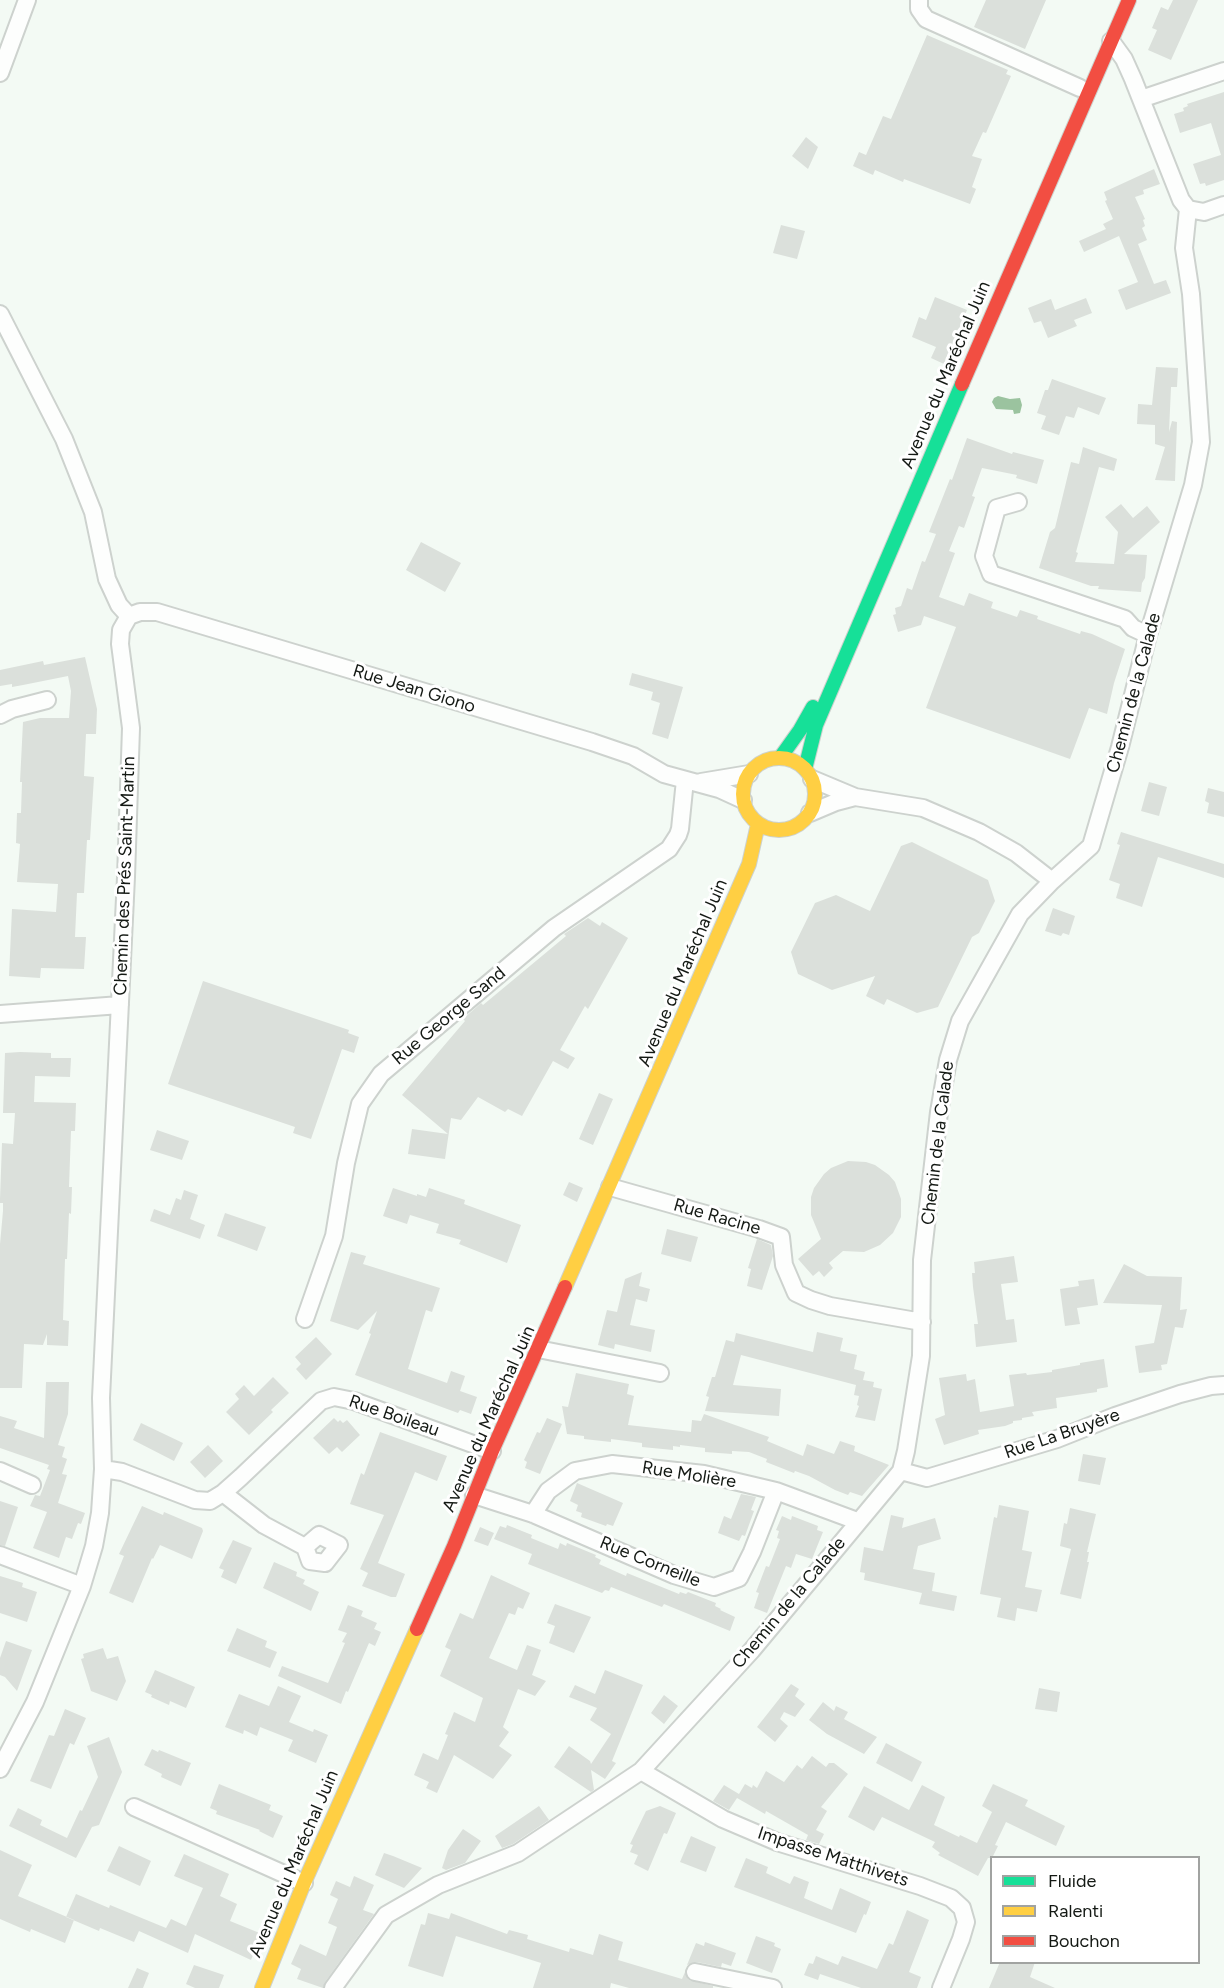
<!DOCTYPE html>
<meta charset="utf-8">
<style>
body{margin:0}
#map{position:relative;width:1224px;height:1988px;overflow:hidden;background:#f3faf4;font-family:Figtree,sans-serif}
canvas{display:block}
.legend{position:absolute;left:990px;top:1856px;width:210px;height:108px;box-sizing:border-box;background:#fff;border:2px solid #a1a3a1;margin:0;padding:8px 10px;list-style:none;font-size:18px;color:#141914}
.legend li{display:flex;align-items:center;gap:12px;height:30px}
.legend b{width:30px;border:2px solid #a1a3a1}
</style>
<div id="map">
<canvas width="1224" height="1988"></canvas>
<ul class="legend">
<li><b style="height:8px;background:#16e098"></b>Fluide</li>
<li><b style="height:8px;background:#ffcf43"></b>Ralenti</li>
<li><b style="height:8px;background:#f24e42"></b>Bouchon</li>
</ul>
</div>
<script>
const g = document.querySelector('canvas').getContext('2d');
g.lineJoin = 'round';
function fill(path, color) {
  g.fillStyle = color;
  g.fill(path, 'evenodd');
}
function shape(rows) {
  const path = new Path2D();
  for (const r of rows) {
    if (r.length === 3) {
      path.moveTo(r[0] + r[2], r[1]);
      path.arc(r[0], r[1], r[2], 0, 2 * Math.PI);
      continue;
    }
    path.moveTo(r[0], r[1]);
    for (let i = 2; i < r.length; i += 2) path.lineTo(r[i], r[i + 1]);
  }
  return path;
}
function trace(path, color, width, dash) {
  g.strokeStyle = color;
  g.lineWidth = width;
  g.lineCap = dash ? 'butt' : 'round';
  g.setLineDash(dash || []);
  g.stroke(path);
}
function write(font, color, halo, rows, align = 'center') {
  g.font = font + ' Figtree,sans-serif';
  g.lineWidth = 6;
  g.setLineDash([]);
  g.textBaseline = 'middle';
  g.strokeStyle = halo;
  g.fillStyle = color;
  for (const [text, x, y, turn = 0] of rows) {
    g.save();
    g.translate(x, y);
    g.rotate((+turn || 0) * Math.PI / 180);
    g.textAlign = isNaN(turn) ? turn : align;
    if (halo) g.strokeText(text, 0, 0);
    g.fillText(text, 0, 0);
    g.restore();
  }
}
fill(shape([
 [998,396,1010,399,1020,398,1022,405,1020,413,1014,414,1013,410,996,409,992,402,994,398]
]), '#9bc39f');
fill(shape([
 [986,0,1046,0,1025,49,974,27],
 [1173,0,1198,0,1171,60,1148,50,1157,30,1152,28,1161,7,1168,10],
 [927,35,1008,70,1006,74,1011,76,986,133,983,132,972,156,982,159,972,187,976,189,970,204,904,179,903,182,875,170,873,175,853,166,859,152,866,155,883,116,891,119],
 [1224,92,1224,154,1221,155,1211,123,1180,133,1174,114,1184,111,1183,108,1188,106,1187,104],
 [806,137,818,147,808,169,792,156],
 [1224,154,1224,180,1206,186,1205,183,1200,184,1193,164],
 [1154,169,1160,184,1143,190,1144,194,1135,197,1145,219,1143,220,1145,226,1142,228,1147,240,1138,244,1154,284,1166,280,1171,293,1126,310,1118,290,1138,282,1119,236,1084,252,1079,241,1106,229,1103,224,1113,219,1105,201,1107,200,1104,192],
 [781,225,805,231,797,259,773,253],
 [935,297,967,310,944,364,931,358,936,347,912,337,919,317,926,320],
 [1086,298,1092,313,1074,320,1077,326,1048,338,1041,321,1034,323,1028,308,1051,299,1055,310],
 [1156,367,1178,368,1177,387,1171,387,1169,432,1172,421,1177,422,1175,481,1155,480,1165,447,1155,444,1155,425,1137,424,1138,404,1152,405],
 [1052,379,1106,398,1099,415,1078,407,1074,418,1066,416,1059,435,1041,429,1046,416,1037,413,1045,390,1048,390],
 [967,438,1012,454,1013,452,1044,460,1037,484,1016,478,1017,475,982,468,972,496,975,497,964,528,959,526,949,551,955,553,939,597,964,606,969,593,993,602,991,608,1017,617,1020,610,1038,616,1037,619,1080,634,1081,631,1092,634,1125,649,1114,683,1107,714,1089,708,1070,759,926,708,956,627,924,616,921,625,898,632,893,615,896,614,895,608,901,606,907,588,912,590,922,561,925,562,936,534,929,532,950,479,952,480],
 [1083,447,1117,459,1114,471,1099,467,1076,552,1078,553,1075,562,1114,564,1118,532,1105,517,1121,504,1133,518,1147,506,1160,522,1124,554,1147,555,1145,578,1142,583,1141,592,1098,589,1099,586,1091,586,1039,568,1050,532,1055,528,1071,462,1079,464],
 [421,542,461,563,445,592,406,570],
 [85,657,97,709,96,734,86,734,84,776,94,777,90,840,87,840,84,893,77,893,75,937,86,937,84,969,41,968,40,978,9,976,12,909,56,912,58,884,17,882,20,844,16,843,17,813,21,813,22,782,20,782,23,722,40,718,69,718,71,691,68,676,23,685,12,687,12,684,0,686,0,670,43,661,44,665],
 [632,673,683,687,668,739,652,734,660,703,651,700,653,692,629,685],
 [1149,782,1167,787,1159,816,1141,811],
 [1208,788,1224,792,1224,817,1207,813,1209,803,1205,801],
 [1121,832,1224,864,1224,878,1158,857,1142,907,1116,898,1120,884,1109,880,1120,845,1117,844],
 [912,842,988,880,995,901,979,933,972,937,938,1007,917,1013,887,999,884,1005,866,996,875,976,832,990,798,974,791,952,815,903,836,895,870,911,901,846],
 [1053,908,1075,916,1069,935,1063,933,1061,936,1045,931],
 [588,918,600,926,602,922,628,938,588,1009,585,1006,560,1050,575,1058,568,1069,553,1061,522,1116,508,1109,505,1112,478,1097,461,1120,451,1118,445,1159,408,1154,412,1129,448,1134,402,1095,465,1021,463,1019,481,1003,483,1005,566,936,564,934],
 [203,981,349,1030,348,1033,359,1037,354,1053,342,1049,311,1139,293,1133,295,1127,168,1084],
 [20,1052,51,1053,51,1058,71,1058,70,1077,35,1076,34,1102,76,1103,75,1131,71,1131,69,1187,72,1187,71,1214,69,1213,67,1259,65,1259,63,1320,69,1321,68,1346,47,1345,47,1334,43,1345,24,1344,22,1388,0,1388,0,1244,3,1211,3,1203,0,1203,0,1199,2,1143,13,1144,15,1113,3,1113,5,1053],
 [599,1093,613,1099,593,1145,579,1139],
 [157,1130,189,1141,182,1160,150,1150],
 [848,1161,866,1162,875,1165,889,1175,895,1182,901,1199,901,1217,893,1233,880,1245,864,1252,843,1251,829,1263,833,1268,824,1277,819,1271,813,1276,798,1259,821,1239,811,1215,811,1197,814,1188,824,1174,831,1168],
 [569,1182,583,1188,577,1202,563,1195],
 [393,1188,417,1196,417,1194,426,1197,429,1188,465,1200,464,1204,521,1225,507,1263,459,1244,461,1240,436,1233,439,1224,410,1215,407,1224,383,1216],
 [184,1190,198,1195,190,1219,205,1225,200,1239,150,1221,154,1209,170,1215,176,1198,181,1200],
 [225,1213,266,1227,257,1251,217,1236],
 [667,1229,698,1237,691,1262,661,1254],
 [757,1239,771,1245,773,1256,762,1290,747,1286,751,1269,748,1268],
 [351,1252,366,1256,363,1264,440,1288,432,1312,426,1310,408,1369,447,1383,451,1371,465,1376,460,1391,477,1397,471,1414,460,1410,458,1413,355,1375,371,1334,369,1333,377,1311,358,1330,330,1321],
 [1014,1256,1018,1282,1001,1284,1006,1320,1014,1319,1017,1342,976,1347,974,1324,978,1324,973,1287,972,1273,975,1273,974,1262],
 [1124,1264,1147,1276,1182,1277,1180,1310,1187,1309,1183,1328,1175,1327,1167,1364,1161,1365,1162,1370,1139,1373,1135,1346,1154,1343,1162,1305,1103,1303],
 [642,1272,639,1286,650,1289,647,1302,636,1299,630,1325,655,1330,651,1352,615,1344,614,1349,598,1345,607,1310,617,1312,625,1279],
 [1094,1279,1098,1305,1077,1308,1080,1324,1065,1326,1060,1289,1079,1286,1078,1281],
 [817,1332,843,1338,840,1351,857,1355,854,1369,865,1372,863,1380,874,1382,873,1387,882,1389,875,1421,855,1417,859,1406,857,1405,859,1396,854,1395,856,1385,741,1355,733,1385,781,1389,779,1416,705,1411,709,1397,706,1396,712,1377,715,1377,726,1340,734,1342,736,1333,813,1352],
 [316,1337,332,1354,306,1380,296,1369,301,1364,295,1357],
 [1104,1359,1108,1387,1097,1389,1097,1392,1056,1398,1057,1408,1032,1412,1034,1416,1022,1418,1022,1420,1013,1421,1013,1423,1005,1426,978,1430,979,1434,944,1445,935,1419,945,1415,939,1378,966,1374,967,1381,975,1379,980,1412,1014,1406,1009,1375,1026,1373,1027,1375,1052,1372,1052,1370,1080,1365,1080,1363],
 [576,1373,629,1384,627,1394,634,1396,628,1425,691,1432,692,1420,701,1421,704,1414,769,1437,767,1441,803,1456,807,1444,834,1454,840,1441,855,1446,854,1451,889,1465,862,1496,850,1492,848,1495,835,1490,809,1476,795,1471,794,1473,766,1462,767,1459,749,1452,732,1451,732,1454,705,1452,705,1448,680,1445,680,1447,673,1446,673,1450,642,1447,642,1443,611,1439,611,1442,584,1439,584,1436,567,1434,562,1406,568,1407],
 [273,1377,289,1393,271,1410,273,1412,249,1435,226,1412,239,1399,235,1394,244,1385,254,1396],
 [46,1382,69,1382,68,1414,58,1445,65,1447,62,1457,67,1459,62,1474,67,1475,58,1503,85,1513,81,1524,78,1523,72,1539,66,1537,59,1558,33,1548,47,1512,30,1506,35,1495,40,1496,50,1470,47,1469,49,1465,0,1448,0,1416,17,1421,14,1428,44,1438],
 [334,1418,338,1422,340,1420,343,1423,347,1420,360,1435,342,1452,337,1447,329,1454,313,1438],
 [547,1418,562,1424,540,1474,525,1468,527,1462,524,1460,537,1432,540,1433],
 [141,1423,183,1443,174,1461,133,1440],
 [380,1432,447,1456,437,1481,415,1472,378,1563,405,1574,396,1597,391,1597,362,1586,368,1573,360,1569,384,1515,350,1504,361,1473,364,1475],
 [208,1445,223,1461,205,1478,190,1462],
 [1083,1454,1106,1458,1100,1485,1078,1481],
 [577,1483,623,1503,613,1526,607,1524,606,1526,581,1517,582,1513,576,1511,578,1505,570,1501],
 [741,1494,756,1497,751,1510,754,1511,745,1536,742,1535,739,1541,718,1533,724,1516,731,1519],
 [0,1501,18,1507,5,1546,0,1545],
 [999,1505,1029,1511,1022,1550,1032,1552,1025,1587,1042,1590,1037,1612,1017,1608,1015,1621,997,1617,1001,1598,980,1594,994,1517,997,1518],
 [142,1506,163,1515,164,1512,202,1528,203,1531,192,1559,160,1545,153,1559,152,1558,133,1603,109,1593,124,1556,119,1554],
 [1070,1508,1096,1514,1087,1552,1089,1552,1087,1562,1089,1562,1081,1599,1060,1594,1071,1549,1060,1546,1064,1523,1067,1524],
 [891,1515,904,1518,902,1528,935,1518,941,1539,918,1546,913,1569,935,1573,932,1591,957,1596,954,1611,919,1604,922,1593,864,1580,865,1573,860,1572,864,1547,883,1551],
 [782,1516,791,1520,792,1516,818,1526,817,1530,823,1532,812,1559,796,1554,791,1568,786,1566,767,1613,754,1608,759,1593,756,1592,766,1566,769,1567,780,1539,777,1538,779,1531,776,1530],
 [507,1525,532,1535,531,1538,558,1549,560,1543,566,1546,567,1543,596,1555,595,1557,601,1560,599,1564,626,1576,627,1573,679,1594,680,1592,686,1594,688,1592,716,1603,715,1606,721,1609,720,1610,735,1617,730,1631,664,1604,662,1607,611,1587,609,1591,605,1590,602,1593,528,1564,532,1554,494,1539,500,1526,506,1528],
 [480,1527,494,1533,488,1546,474,1541],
 [233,1540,252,1548,236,1584,221,1577,224,1570,219,1568],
 [274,1562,297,1572,296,1576,305,1580,303,1584,319,1592,311,1611,263,1588],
 [491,1575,530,1593,523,1609,518,1607,515,1615,509,1613,489,1658,517,1670,527,1645,541,1650,532,1675,546,1681,535,1696,518,1689,503,1727,509,1732,499,1746,512,1755,493,1779,454,1755,437,1793,426,1788,429,1782,414,1775,423,1753,438,1760,448,1735,445,1734,454,1712,475,1722,483,1698,440,1676,451,1650,445,1647,460,1613,473,1619],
 [0,1576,23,1583,22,1587,37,1592,27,1622,0,1613],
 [555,1604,591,1617,574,1653,549,1643,555,1626,547,1623],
 [348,1605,363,1611,361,1616,377,1623,374,1629,381,1632,375,1646,369,1643,348,1692,346,1691,341,1704,278,1676,282,1666,328,1683,345,1643,342,1642,347,1633,338,1630],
 [237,1628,267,1641,265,1647,277,1652,270,1668,227,1651],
 [6,1641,32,1650,17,1691,5,1677,0,1675,0,1658],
 [103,1648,107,1659,118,1656,126,1681,117,1701,91,1691,81,1659,84,1658,83,1654],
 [155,1670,195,1687,186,1708,170,1701,169,1705,151,1697,152,1695,145,1692],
 [605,1670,643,1685,612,1761,616,1763,605,1779,591,1770,594,1790,591,1792,554,1767,569,1746,590,1761,591,1764,611,1734,590,1720,597,1708,569,1697,575,1685,595,1694],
 [791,1684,799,1689,795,1696,805,1704,795,1717,784,1712,780,1719,788,1726,775,1742,757,1727],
 [278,1686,301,1696,289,1722,313,1732,314,1729,328,1735,316,1763,288,1751,293,1740,260,1727,257,1736,244,1730,243,1734,225,1727,239,1694,269,1706],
 [1039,1688,1060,1692,1057,1712,1035,1709],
 [664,1695,678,1706,664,1724,651,1713],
 [823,1702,834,1711,836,1706,848,1712,844,1719,877,1737,864,1754,827,1734,809,1720],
 [65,1709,86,1718,74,1745,70,1743,51,1789,30,1781,49,1735,54,1736],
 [109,1737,122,1772,99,1825,92,1827,76,1858,9,1826,18,1808,42,1820,40,1825,67,1838,80,1810,82,1811,98,1777,87,1746],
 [886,1743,922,1762,912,1782,876,1763],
 [152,1749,158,1752,159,1750,191,1763,181,1786,161,1777,162,1774,144,1765],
 [812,1756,826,1767,829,1763,834,1763,848,1774,821,1807,827,1811,816,1830,824,1834,819,1844,806,1840,808,1835,766,1811,765,1814,737,1798,729,1810,713,1801,724,1785,739,1794,745,1784,752,1788,753,1785,757,1788,766,1771,784,1782,797,1765,802,1769],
 [219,1784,271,1805,269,1810,283,1816,273,1838,259,1831,260,1830,216,1814,217,1811,210,1808],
 [993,1784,1028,1800,1025,1806,1065,1826,1056,1846,1006,1822,995,1845,998,1846,992,1858,988,1858,978,1876,938,1855,940,1853,932,1847,935,1842,882,1817,874,1831,848,1817,864,1786,909,1810,922,1785,945,1797,934,1825,959,1837,960,1835,977,1843,992,1812,982,1806],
 [539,1806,549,1820,513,1844,502,1848,495,1836],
 [660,1806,676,1813,667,1834,664,1833,648,1871,634,1864,638,1855,630,1852,633,1845,630,1844,646,1811],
 [463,1829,481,1841,465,1863,446,1870,442,1868,448,1850],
 [691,1836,716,1847,706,1872,680,1862],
 [119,1846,151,1861,140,1886,107,1871],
 [0,1850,32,1865,18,1896,74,1920,65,1943,31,1929,30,1932,0,1919],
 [384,1853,393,1856,422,1868,404,1888,375,1875],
 [184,1854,229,1874,220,1896,237,1904,230,1921,262,1934,251,1960,195,1934,188,1953,139,1931,134,1942,100,1928,99,1931,66,1917,76,1894,109,1908,110,1905,166,1928,171,1919,186,1926,203,1888,174,1876],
 [746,1858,768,1867,766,1873,790,1884,794,1876,809,1882,804,1898,832,1910,840,1888,871,1902,866,1915,864,1914,856,1933,734,1887],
 [354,1876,374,1885,363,1910,374,1914,325,1982,323,1988,297,1979,301,1969,291,1964,300,1944,326,1956,337,1927,328,1923,338,1899,330,1895,336,1881,350,1887],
 [907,1910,929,1920,909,1972,921,1977,917,1988,861,1988,820,1974,818,1980,804,1975,809,1963,813,1964,816,1956,838,1965,842,1956,877,1969,889,1943,893,1945],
 [428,1913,449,1919,451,1913,507,1934,509,1930,528,1935,527,1939,569,1952,570,1948,593,1955,599,1934,623,1942,618,1960,682,1979,685,1972,689,1980,713,1986,713,1988,629,1988,611,1983,610,1988,533,1988,541,1963,456,1936,443,1977,408,1966,421,1924,425,1925],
 [756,1936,775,1943,774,1946,781,1949,772,1973,746,1963],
 [705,1942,736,1953,731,1966,722,1963,721,1967,697,1962,687,1965,696,1943,704,1946],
 [1000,1962,1035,1962,1030,1977,1055,1988,989,1988],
 [194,1965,224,1975,219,1988,195,1988,186,1984],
 [137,1968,149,1973,143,1988,128,1988]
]), '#dbe0db');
const street = shape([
 [919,0,919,9,926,19,1080,88],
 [0,73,27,0],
 [1141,99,1224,71],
 [1188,209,1204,212,1224,205],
 [0,314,64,439,93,512,107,579,119,605,129,616,121,630,120,644,131,728,126,877,101,1398,103,1469,100,1513,94,1546,82,1586,35,1702,0,1769],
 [1018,502,997,508,984,556,991,574,1125,619,1133,628,1148,635],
 [129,616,140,612,157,612,592,742,633,756,664,774,719,789,743,800],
 [0,715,12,709,47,700],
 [812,779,855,797,923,808,979,832,1016,853,1052,881],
 [701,782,749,774],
 [810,813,836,802,855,797],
 [0,1014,120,1005],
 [610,1187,759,1229,781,1237,784,1265,796,1293,811,1300,830,1306,922,1322],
 [305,1319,334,1236,346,1163,360,1104,381,1074,554,928,669,849,678,835,680,829,685,780],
 [538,1349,660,1373],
 [103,1469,122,1472,195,1500,210,1501,223,1493,241,1477,321,1401,334,1397,354,1401,492,1451],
 [0,1471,32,1485],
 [901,1471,927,1478,1057,1439,1115,1416,1180,1394,1211,1386,1224,1385],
 [223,1493,264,1525,305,1547,310,1561,325,1563,339,1545,319,1535,305,1547],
 [474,1495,533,1514,674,1575,714,1587,739,1578,752,1552,776,1491],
 [533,1514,548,1491,575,1471,612,1464,704,1474,776,1491,857,1521],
 [0,1555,82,1586],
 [641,1771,723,1819,777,1842,920,1886,951,1898,962,1908,966,1922,961,1939,941,1988],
 [134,1807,304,1883],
 [695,1972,773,1988],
 [333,1988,386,1915,438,1885,518,1853,641,1771,752,1650,901,1471,906,1451,921,1356,922,1260,939,1112,948,1060,960,1021,1020,914,1052,881,1091,846,1120,747,1148,635,1193,485,1201,442,1191,294,1184,248,1188,209,1181,200,1133,79,1124,59,1111,41]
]);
const fast = shape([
 [780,758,800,730,813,707],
 [805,769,816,725,962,384]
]);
const slow = shape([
 [779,794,36],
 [565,1287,749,864,758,824],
 [262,1988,304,1883,417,1629]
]);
const jam = shape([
 [962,384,1129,0],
 [417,1629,454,1546,492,1451,565,1287]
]);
trace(street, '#cdd2ce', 20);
trace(fast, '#cdd2ce', 16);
trace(slow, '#cdd2ce', 16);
trace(jam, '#cdd2ce', 16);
trace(street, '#fdfefd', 16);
trace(fast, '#16e098', 14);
trace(slow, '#ffcf43', 14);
trace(jam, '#f24e42', 14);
write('18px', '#141914', '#fff', [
 ["Avenue du Maréchal Juin",946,375,-67],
 ["Rue Jean Giono",414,689,17],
 ["Chemin de la Calade",1134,693,-75],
 ["Chemin des Prés Saint-Martin",125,876,-88],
 ["Avenue du Maréchal Juin",683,973,-67],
 ["Rue George Sand",449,1016,-40],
 ["Chemin de la Calade",938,1143,-83],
 ["Rue Racine",717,1217,16],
 ["Rue Boileau",394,1416,19],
 ["Avenue du Maréchal Juin",489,1419,-66],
 ["Rue La Bruyère",1062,1434,-19],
 ["Rue Molière",689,1475,9],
 ["Rue Corneille",650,1562,22],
 ["Chemin de la Calade",789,1603,-50],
 ["Impasse Matthivets",833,1857,18],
 ["Avenue du Maréchal Juin",294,1864,-67]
]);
</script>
